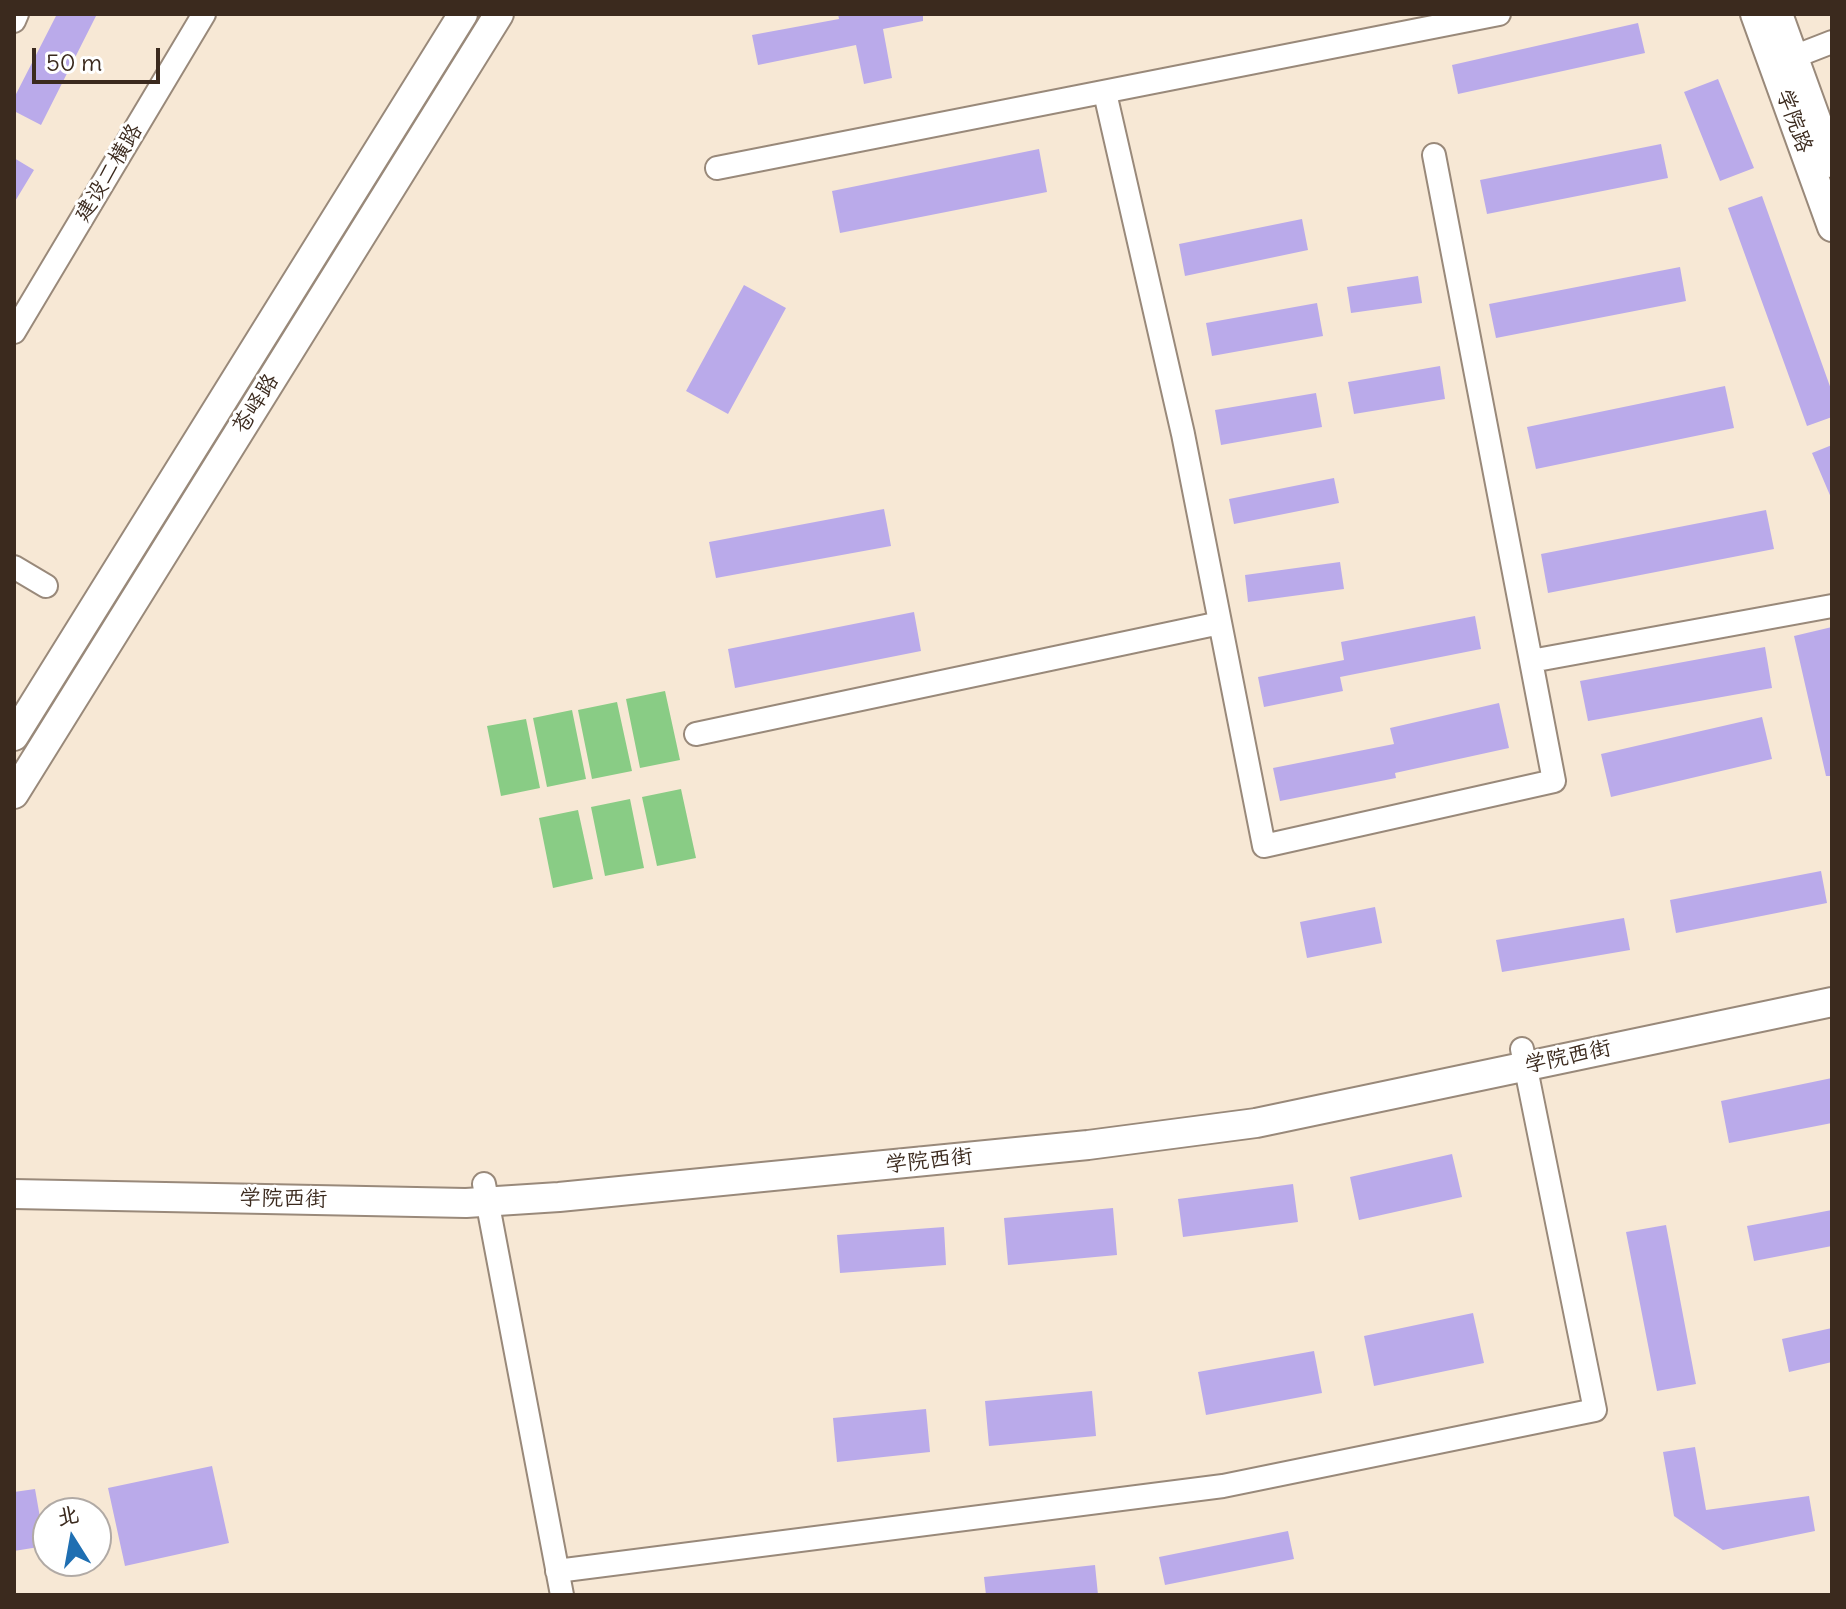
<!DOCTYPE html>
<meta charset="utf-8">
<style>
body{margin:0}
#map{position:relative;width:1846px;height:1609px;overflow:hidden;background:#f7e8d5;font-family:Delius,"LXGW WenKai TC",sans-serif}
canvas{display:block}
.frame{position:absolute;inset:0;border:16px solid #3b2a1e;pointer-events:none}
.north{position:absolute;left:32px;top:1497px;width:80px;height:80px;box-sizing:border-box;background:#fff;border:2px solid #b1aaa5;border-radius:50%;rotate:349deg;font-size:22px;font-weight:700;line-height:32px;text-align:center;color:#3b2a1e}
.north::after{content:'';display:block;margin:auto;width:28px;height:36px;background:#1f6fb2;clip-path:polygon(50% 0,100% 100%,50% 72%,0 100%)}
.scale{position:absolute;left:32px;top:48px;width:128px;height:36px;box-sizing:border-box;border:4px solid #3b2a1e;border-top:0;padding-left:10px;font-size:24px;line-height:28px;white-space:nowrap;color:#3b2a1e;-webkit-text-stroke:6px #fff;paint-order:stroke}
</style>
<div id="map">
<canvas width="1846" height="1609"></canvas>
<div class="frame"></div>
<div class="north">北</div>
<div class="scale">50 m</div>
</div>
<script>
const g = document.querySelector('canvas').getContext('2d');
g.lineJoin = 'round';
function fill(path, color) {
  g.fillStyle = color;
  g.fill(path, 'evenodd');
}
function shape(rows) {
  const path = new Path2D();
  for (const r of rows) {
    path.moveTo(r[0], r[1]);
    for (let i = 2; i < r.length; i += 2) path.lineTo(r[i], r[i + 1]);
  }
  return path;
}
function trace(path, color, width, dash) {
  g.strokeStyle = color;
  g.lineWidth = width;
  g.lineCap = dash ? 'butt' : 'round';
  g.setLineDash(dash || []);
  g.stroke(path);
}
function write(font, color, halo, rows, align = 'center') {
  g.font = font + ' Delius,"LXGW WenKai TC",sans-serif';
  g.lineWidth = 6;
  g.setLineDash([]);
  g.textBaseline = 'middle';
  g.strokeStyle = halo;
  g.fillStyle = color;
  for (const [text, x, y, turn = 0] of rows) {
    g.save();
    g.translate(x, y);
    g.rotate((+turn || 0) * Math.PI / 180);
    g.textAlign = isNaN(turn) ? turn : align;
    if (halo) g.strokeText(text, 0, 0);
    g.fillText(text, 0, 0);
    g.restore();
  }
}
fill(shape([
 [665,691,680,760,640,768,626,699],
 [617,702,632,771,592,779,578,710],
 [572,710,586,779,547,787,533,718],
 [526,719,540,788,501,796,487,726],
 [681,789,696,858,657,866,642,797],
 [630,799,644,868,605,876,591,807],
 [578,810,593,879,553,888,539,818]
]), '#89cc85');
fill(shape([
 [57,14,97,14,41,125,14,111,14,98],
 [838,14,923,14,923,21,883,29,892,78,864,84,856,45,758,65,752,35,839,19],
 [1638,23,1645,53,1458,94,1452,65],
 [1718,79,1754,168,1720,181,1684,92],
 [1661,144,1668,178,1487,214,1480,180],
 [1039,149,1047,192,840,233,832,191],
 [14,158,34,170,14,203],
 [1762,196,1832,392,1832,417,1807,426,1728,208],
 [1302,219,1308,250,1185,276,1179,244],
 [1680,267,1686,301,1496,338,1489,304],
 [1418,276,1422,303,1351,313,1347,287],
 [744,285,786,308,728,414,686,391],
 [1317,303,1323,336,1212,356,1206,323],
 [1440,366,1445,399,1354,414,1348,382],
 [1725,386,1734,428,1536,469,1527,427],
 [1316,393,1322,427,1221,445,1215,410],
 [1832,445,1832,500,1812,453],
 [1334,478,1339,503,1234,524,1229,499],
 [884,509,891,546,716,578,709,542],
 [1766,510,1774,549,1548,593,1541,554],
 [1340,562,1344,589,1248,602,1245,575],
 [914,612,921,651,735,688,728,649],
 [1475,616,1481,649,1340,677,1343,691,1264,707,1258,677,1344,660,1341,642],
 [1832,627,1832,776,1826,776,1794,636],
 [1765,647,1772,688,1588,721,1580,681],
 [1499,703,1509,748,1395,773,1396,778,1280,801,1273,768,1394,744,1390,728],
 [1762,717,1772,759,1611,797,1601,754],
 [1821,871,1827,903,1676,933,1670,900],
 [1375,907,1382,943,1307,958,1300,922],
 [1624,918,1630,950,1502,972,1496,940],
 [1832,1078,1832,1123,1729,1143,1721,1101],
 [1452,1154,1462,1197,1359,1220,1350,1177],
 [1293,1184,1298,1222,1183,1237,1178,1199],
 [1113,1208,1117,1255,1008,1265,1004,1218],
 [1832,1210,1832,1246,1754,1261,1747,1226],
 [1666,1225,1696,1384,1657,1391,1626,1232],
 [944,1227,946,1265,840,1273,837,1235],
 [1473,1313,1484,1363,1374,1386,1364,1336],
 [1832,1328,1832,1362,1789,1372,1782,1339],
 [1314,1351,1322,1393,1206,1415,1198,1372],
 [1092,1391,1096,1436,989,1446,985,1401],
 [926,1409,930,1452,837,1462,833,1418],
 [1695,1447,1706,1510,1809,1496,1815,1531,1723,1550,1674,1516,1663,1452],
 [212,1466,229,1543,125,1566,108,1488],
 [35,1489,45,1546,14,1551,14,1492],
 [1288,1531,1294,1559,1165,1585,1159,1557],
 [1095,1565,1098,1595,986,1595,984,1577]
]), '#baaaea');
const minor = shape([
 [14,21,17,14],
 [1778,63,1832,42],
 [1105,93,1183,434,1264,846,1554,781,1434,155],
 [717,168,1499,14],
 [14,332,204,14],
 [14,567,46,586],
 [1531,661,1832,606],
 [696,734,1220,623],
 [484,1184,562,1595],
 [557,1571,1223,1486,1595,1410,1522,1049]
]);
const major = shape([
 [1755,14,1832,227],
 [1778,14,1832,163],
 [14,736,463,14],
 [14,794,499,14],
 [14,1194,466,1203,559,1197,1088,1145,1256,1123,1832,1002]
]);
trace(minor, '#99897a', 26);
trace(major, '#99897a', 32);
trace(minor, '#fff', 22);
trace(major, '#fff', 28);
write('22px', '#3b2a1e', '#fff', [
 ["学院路",1794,121,70],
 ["建设二横路",109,173,-59],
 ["苍峄路",256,404,-58],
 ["学院西街",1568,1057,-12],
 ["学院西街",929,1161,-6],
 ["学院西街",283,1199,1]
]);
</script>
